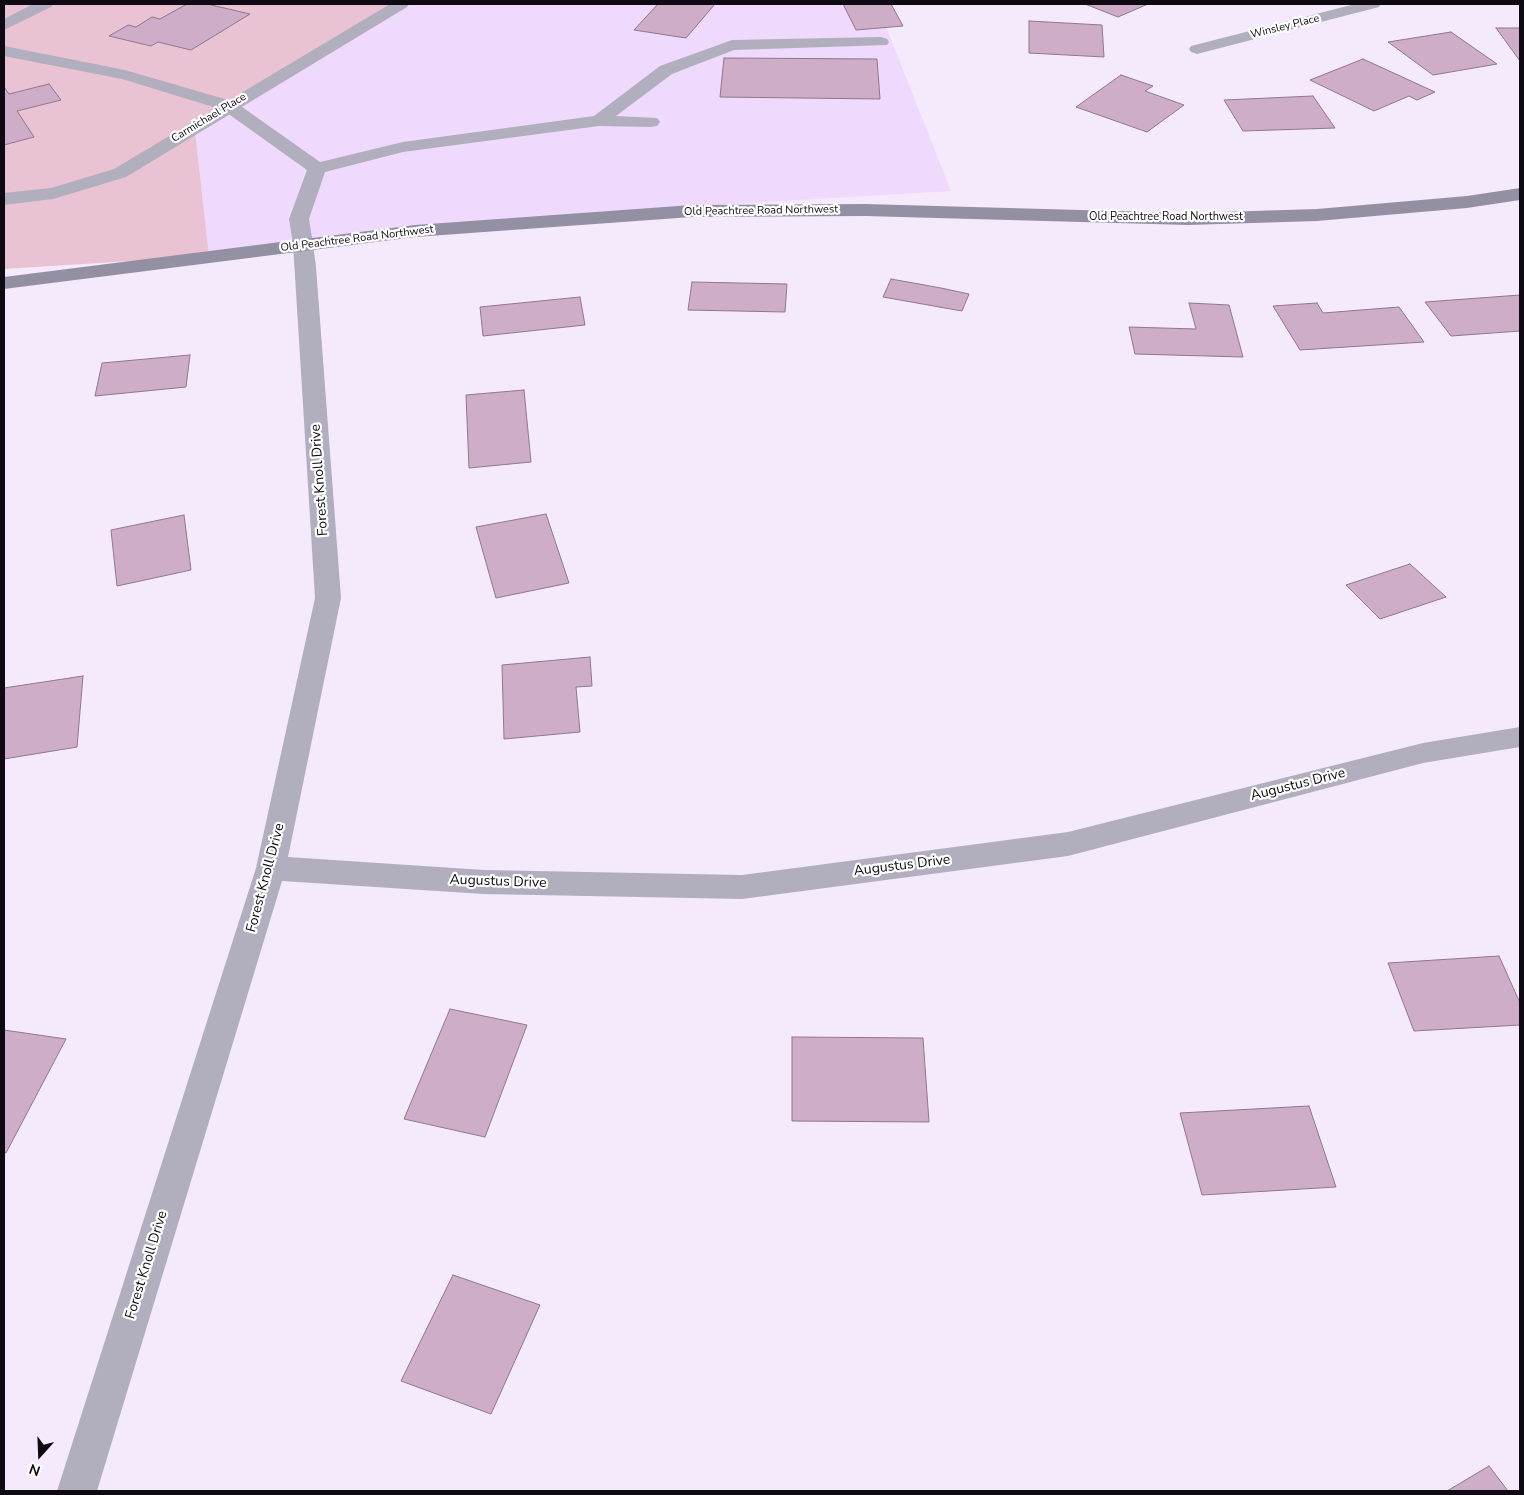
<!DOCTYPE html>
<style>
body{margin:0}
#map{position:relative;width:1524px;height:1495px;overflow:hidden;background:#f4eafb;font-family:"Nunito Sans",sans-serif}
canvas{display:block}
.frame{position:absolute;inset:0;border:5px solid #0e0912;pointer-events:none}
.north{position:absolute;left:15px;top:1430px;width:50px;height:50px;-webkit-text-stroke:4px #fff;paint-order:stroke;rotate:200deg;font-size:14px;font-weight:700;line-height:20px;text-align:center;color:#0e0912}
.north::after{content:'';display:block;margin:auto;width:18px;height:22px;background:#0e0912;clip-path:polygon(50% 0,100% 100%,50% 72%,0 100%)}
</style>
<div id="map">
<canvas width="1524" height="1495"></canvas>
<div class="frame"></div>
<div class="north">N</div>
</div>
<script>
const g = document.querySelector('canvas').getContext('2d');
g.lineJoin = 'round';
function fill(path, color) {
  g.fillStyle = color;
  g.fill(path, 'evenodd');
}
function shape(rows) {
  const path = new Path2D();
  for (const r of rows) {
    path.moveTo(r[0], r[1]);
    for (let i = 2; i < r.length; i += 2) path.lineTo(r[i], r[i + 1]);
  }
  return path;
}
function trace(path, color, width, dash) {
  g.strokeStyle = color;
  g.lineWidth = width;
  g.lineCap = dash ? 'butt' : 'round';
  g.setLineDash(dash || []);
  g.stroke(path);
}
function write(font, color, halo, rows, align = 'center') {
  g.font = font + ' "Nunito Sans",sans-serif';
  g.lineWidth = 4.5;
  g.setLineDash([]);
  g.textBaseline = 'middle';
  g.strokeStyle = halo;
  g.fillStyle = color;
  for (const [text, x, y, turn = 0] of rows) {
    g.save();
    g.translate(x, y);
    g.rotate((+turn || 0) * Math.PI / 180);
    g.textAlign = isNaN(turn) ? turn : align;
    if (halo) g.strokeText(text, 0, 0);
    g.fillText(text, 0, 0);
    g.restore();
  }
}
fill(shape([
 [397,4,877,4,951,191,595,212,209,256,194,122]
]), '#efd9fc');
fill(shape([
 [4,4,397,4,194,122,209,256,4,269]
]), '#e9c3d3');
const building = shape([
 [187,4,207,4,250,14,191,50,158,42,151,46,109,36,128,25,136,27,152,17,160,19,187,4],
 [658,4,715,4,686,38,634,30,658,4],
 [843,4,891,4,903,26,856,30,843,4],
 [1085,4,1148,4,1118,17,1085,4],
 [1029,21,1102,25,1104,57,1029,53,1029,21],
 [1496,28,1520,28,1520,61,1496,28],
 [1451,32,1497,64,1433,75,1388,42,1451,32],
 [724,58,877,59,880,99,720,97,724,58],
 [1363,59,1435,92,1417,100,1409,96,1374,111,1310,80,1363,59],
 [1121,75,1153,86,1145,91,1184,105,1147,132,1076,107,1121,75],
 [49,84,61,100,17,111,34,137,4,145,4,87,9,94,49,84],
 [1313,96,1335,128,1243,131,1224,100,1313,96],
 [891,279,941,288,969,294,962,311,883,297,891,279],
 [692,282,787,284,785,312,688,310,692,282],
 [1520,295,1520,331,1451,336,1425,302,1520,295],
 [580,297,585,325,483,336,480,307,580,297],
 [1189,303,1229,305,1243,357,1135,354,1129,327,1196,329,1189,303],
 [1317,303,1323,313,1399,307,1424,342,1300,350,1273,306,1317,303],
 [190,355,186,387,95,396,102,363,190,355],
 [524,390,531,462,469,468,466,395,524,390],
 [546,514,569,583,496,598,476,527,546,514],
 [184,515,191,570,117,586,111,530,184,515],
 [1410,564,1446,597,1380,619,1346,585,1410,564],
 [590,657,592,686,576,687,580,732,504,739,502,665,590,657],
 [83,676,77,747,4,759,4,688,83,676],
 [1499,956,1520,1003,1520,1025,1414,1031,1388,963,1499,956],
 [450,1009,527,1025,485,1137,404,1119,450,1009],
 [4,1030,66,1039,6,1153,4,1152,4,1030],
 [792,1037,923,1038,929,1122,792,1121,792,1037],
 [1309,1106,1336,1187,1202,1195,1180,1113,1309,1106],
 [453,1275,540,1305,491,1414,401,1381,453,1275],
 [1489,1466,1508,1491,1447,1491,1489,1466]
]);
fill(building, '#ceadc9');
trace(building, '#90778b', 1);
fill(shape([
 [33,4,53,4,51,7,4,30,4,19,33,4],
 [881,37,887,39,889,42,887,45,734,50,672,74,616,116,657,118,660,122,657,126,651,127,599,126,403,152,325,172,309,219,313,244,310,248,303,250,296,248,293,244,289,219,307,170,223,110,122,79,4,56,4,46,125,70,235,102,320,162,403,142,594,116,660,66,732,40,881,37]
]), '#b1afbd');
fill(shape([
 [390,4,409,4,407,7,126,177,53,199,4,205,4,193,51,188,114,169,390,4],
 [1355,4,1381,4,1379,7,1197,54,1191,52,1189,49,1191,46,1355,4],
 [303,238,310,240,313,244,316,267,341,598,288,857,484,870,742,875,1068,832,1423,743,1520,727,1520,747,1423,763,1068,856,742,899,484,894,282,881,97,1491,57,1491,256,868,315,598,293,244,296,240,303,238]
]), '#b1afbd');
fill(shape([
 [1520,188,1520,200,1467,208,1317,221,1188,225,865,216,692,217,415,237,4,289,4,277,415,225,692,205,865,204,1188,213,1317,209,1467,196,1520,188]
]), '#9490a4');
write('11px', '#0e0912', '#fff', [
 ["Winsley Place",1285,27,-14],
 ["Carmichael Place",209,118,-31],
 ["Old Peachtree Road Northwest",761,211,-1],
 ["Old Peachtree Road Northwest",1166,217],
 ["Old Peachtree Road Northwest",357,239,-7]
]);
write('14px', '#0e0912', '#fff', [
 ["Forest Knoll Drive",320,480,-94],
 ["Augustus Drive",1298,785,-14],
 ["Augustus Drive",902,866,-7],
 ["Forest Knoll Drive",266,878,-75],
 ["Augustus Drive",498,882,2],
 ["Forest Knoll Drive",147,1265,-73]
]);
</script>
